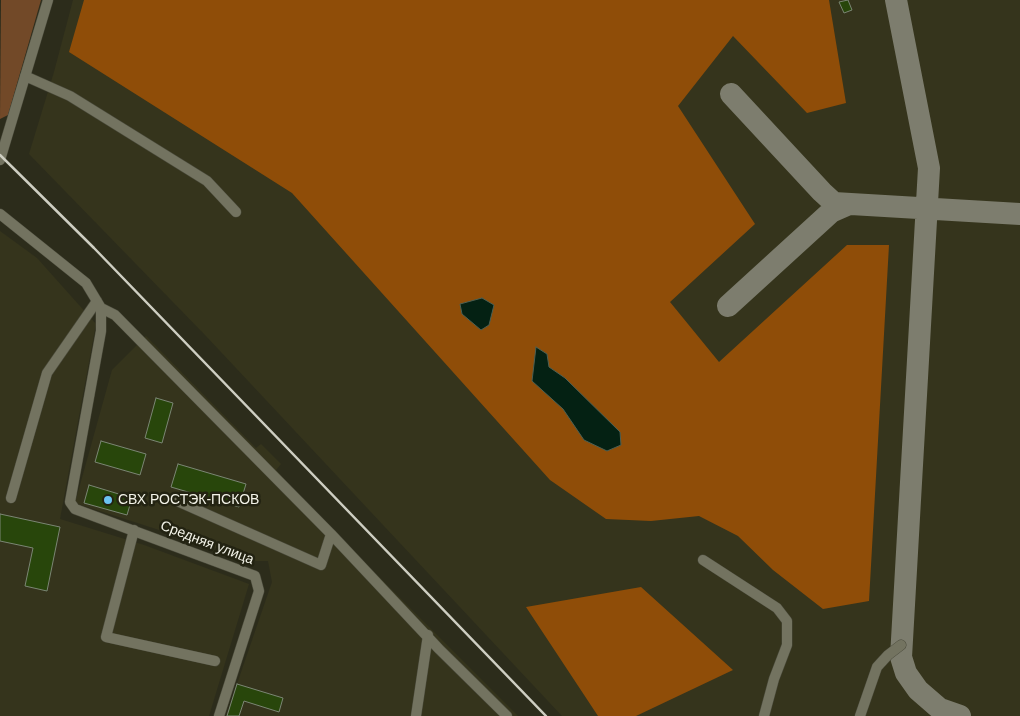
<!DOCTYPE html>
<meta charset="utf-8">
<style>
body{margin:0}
canvas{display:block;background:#2c2c1b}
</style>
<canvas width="1020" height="716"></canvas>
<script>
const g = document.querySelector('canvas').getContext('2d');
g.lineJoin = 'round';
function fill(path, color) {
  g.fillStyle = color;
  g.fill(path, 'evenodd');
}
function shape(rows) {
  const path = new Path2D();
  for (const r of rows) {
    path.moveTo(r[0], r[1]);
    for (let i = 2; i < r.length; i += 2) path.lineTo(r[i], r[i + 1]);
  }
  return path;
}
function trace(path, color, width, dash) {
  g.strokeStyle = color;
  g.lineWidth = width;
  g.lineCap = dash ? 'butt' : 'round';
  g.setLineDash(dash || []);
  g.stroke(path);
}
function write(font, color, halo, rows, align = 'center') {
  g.font = font + ' Arial,sans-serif';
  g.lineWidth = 5;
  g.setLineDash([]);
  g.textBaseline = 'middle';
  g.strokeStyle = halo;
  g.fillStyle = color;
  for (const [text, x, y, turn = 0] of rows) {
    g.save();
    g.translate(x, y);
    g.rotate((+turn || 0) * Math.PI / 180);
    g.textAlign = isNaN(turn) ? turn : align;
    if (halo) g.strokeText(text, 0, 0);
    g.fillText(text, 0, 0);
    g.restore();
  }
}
fill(shape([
 [73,0,1020,0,1020,716,562,716,206,336,29,154,54,72],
 [0,231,37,258,96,324,60,519,144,545,249,584,209,716,0,716],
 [146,336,256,448,261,444,281,464,276,470,339,537,518,716,226,716,272,582,268,561,256,561,75,503,112,370]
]), '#35341c');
fill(shape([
 [1,0,41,0,8,115,0,119]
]), '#724928');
fill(shape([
 [84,0,829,0,846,103,807,113,733,36,678,106,755,224,670,302,719,362,847,245,889,245,869,601,823,609,773,570,738,536,699,516,651,521,606,519,550,480,292,193,69,52],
 [641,587,733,670,636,716,598,716,526,607]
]), '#8f4d08');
const water = shape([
 [482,298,494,305,489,325,481,330,462,314,460,304,482,298],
 [536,347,547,354,549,367,565,378,620,432,621,445,607,451,584,440,563,409,532,381,536,347]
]);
fill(water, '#042113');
trace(water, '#4c6053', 1);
trace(shape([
 [896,0,929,168,901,657,906,673,918,690,940,709,960,716],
 [731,94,822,192,834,203,1020,214],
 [728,306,831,212,847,205]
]), '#7d7d6e', 22);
const building = shape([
 [848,0,852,10,844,13,839,2,848,0],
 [156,398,173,403,162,443,145,438,156,398],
 [101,441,146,454,140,475,95,462,101,441],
 [178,464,246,484,239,507,171,487,178,464],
 [89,485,132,498,127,515,84,503,89,485],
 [0,514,60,527,47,591,25,586,33,548,0,541,0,514],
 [237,684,283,698,279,712,244,701,239,716,227,716,237,684]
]);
fill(building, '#28460b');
trace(building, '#7b8674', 1);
const minor = shape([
 [25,76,70,96,207,181,236,212],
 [0,160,48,0],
 [0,214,86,283,101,308,101,331,70,502,75,509,255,576,259,591,219,716],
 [101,308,115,315,331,534,321,565,177,501],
 [11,498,47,373,97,301],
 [134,530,106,637,215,661],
 [331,534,439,649,507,716],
 [703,560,777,608,787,621,787,645,774,679,764,716],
 [416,716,428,635],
 [860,716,877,667,888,655,901,645]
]);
trace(minor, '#4a4a3b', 11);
trace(minor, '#737360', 10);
trace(shape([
 [0,155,94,248,546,716]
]), '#cecec2', 2.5);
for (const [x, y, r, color] of [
 [108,500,5,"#6bc3f2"]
]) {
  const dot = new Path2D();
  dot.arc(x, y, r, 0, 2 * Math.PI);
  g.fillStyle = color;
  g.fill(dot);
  trace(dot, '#232312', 2);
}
write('14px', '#f3f3e8', '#232312', [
 ["СВХ РОСТЭК-ПСКОВ",118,500]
], 'left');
write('14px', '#f3f3e8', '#232312', [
 ["Средняя улица",207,543,21]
]);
</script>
